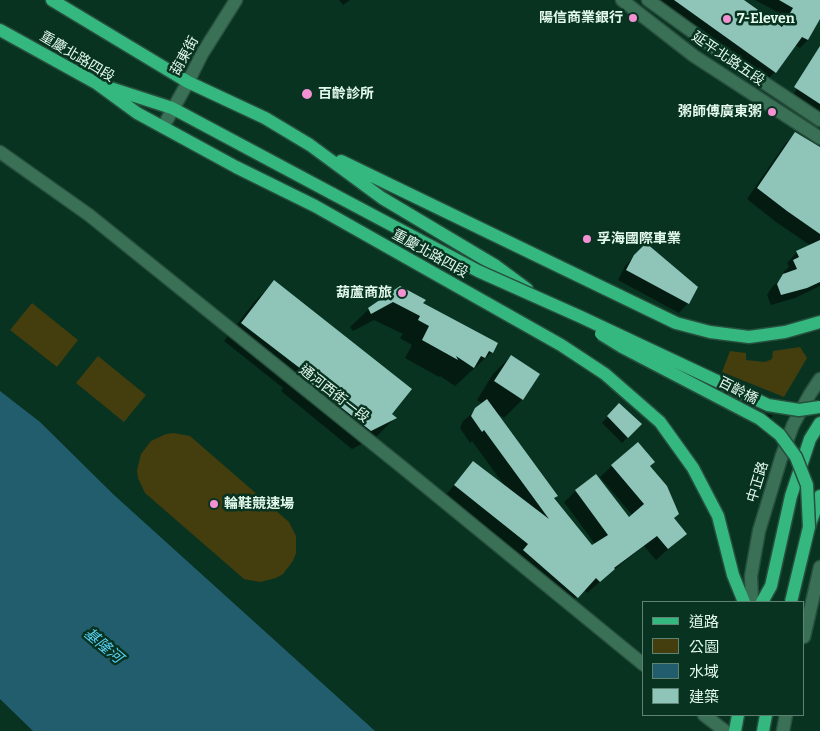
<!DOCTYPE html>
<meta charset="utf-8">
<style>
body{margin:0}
#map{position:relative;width:820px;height:731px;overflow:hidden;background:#083321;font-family:Bitter,"Noto Sans TC",serif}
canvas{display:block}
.legend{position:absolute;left:642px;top:601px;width:162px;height:115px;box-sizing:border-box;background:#083321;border:1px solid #5f8272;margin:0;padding:6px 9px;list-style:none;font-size:15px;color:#e2f9ec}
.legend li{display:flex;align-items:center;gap:10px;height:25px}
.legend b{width:25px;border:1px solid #5f8272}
</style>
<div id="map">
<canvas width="820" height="731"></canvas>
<ul class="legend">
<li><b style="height:6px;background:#35b780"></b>道路</li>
<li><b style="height:14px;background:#443d0e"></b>公園</li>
<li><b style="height:14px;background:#225d6e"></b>水域</li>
<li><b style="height:14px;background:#8fc4b9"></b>建築</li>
</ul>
</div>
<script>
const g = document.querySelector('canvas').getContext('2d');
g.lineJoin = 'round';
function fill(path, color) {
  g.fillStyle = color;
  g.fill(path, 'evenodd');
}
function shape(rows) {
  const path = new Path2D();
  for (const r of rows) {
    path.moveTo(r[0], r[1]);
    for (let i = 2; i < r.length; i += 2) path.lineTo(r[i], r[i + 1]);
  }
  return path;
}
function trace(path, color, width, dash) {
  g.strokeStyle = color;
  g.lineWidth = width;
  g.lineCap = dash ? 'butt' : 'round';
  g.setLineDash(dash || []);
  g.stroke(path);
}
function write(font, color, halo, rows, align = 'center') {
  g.font = font + ' Bitter,"Noto Sans TC",serif';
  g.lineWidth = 5;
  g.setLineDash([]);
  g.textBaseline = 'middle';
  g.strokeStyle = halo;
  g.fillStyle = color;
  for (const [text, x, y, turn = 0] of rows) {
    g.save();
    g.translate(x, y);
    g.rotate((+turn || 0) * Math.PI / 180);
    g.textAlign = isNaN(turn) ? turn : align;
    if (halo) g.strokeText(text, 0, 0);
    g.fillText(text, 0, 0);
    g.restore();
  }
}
fill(shape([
 [32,303,78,340,57,367,10,330],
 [800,347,807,358,784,397,722,372,730,351,746,353,746,360,765,362,772,359,773,351],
 [98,356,146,395,124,422,76,383],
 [174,433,190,436,289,522,296,536,296,553,293,561,283,574,276,578,260,582,244,579,145,493,138,478,137,470,141,454,151,441,166,434]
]), '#443d0e');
fill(shape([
 [0,391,40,422,114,495,375,731,33,731,0,699]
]), '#225d6e');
fill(shape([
 [339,0,350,0,343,5],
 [654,0,742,0,780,27,785,16,755,0,820,0,820,16,808,40,800,48,794,45,775,72,767,80],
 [820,52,820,118,791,98],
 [796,133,820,149,820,286,795,298,771,305,767,295,772,287,785,275,783,272,789,267,787,263,797,252,811,246,776,222,747,199,785,144],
 [646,244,688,303,679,313,618,280,625,266],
 [274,282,395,418,377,436,352,449,281,391,283,388,224,341,256,300],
 [401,287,492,352,455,386,440,376,439,377,405,358,412,345,400,338,403,334,374,320,353,331,350,327,369,309],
 [511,356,539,375,522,400,504,418,495,412,557,495,553,499,592,546,595,544,564,502,576,491,629,519,633,516,600,477,612,466,649,466,673,518,685,534,656,560,644,546,610,573,587,593,584,589,565,608,512,562,443,498,474,462,504,485,472,441,470,443,460,428,463,421,483,404,477,400,493,374],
 [619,405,640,424,622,443,602,423],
 [765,414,773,415,769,421,763,416]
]), '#0007');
fill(shape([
 [674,0,744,0,782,27,793,8,779,0,820,0,820,19,808,40,802,37,776,73],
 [820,46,820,104,794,87],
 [795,132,820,147,820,234,787,211,757,188],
 [820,240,820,282,807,288,781,295,777,284,783,274,797,269,793,260,799,257,796,251],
 [646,243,698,287,689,304,626,270,634,255],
 [274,280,412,389,392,414,397,418,371,431,298,373,301,369,241,323],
 [400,286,426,300,423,303,498,343,493,353,489,351,485,358,481,356,474,368,456,356,458,360,422,340,429,326,418,320,420,316,393,302,371,314,368,308],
 [511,355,540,374,523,400,494,381],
 [487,399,558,496,554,498,592,545,608,535,575,490,596,474,629,517,644,504,611,465,638,442,655,462,650,466,667,486,679,514,674,518,687,534,668,549,657,536,614,568,615,569,600,582,596,578,578,598,523,550,528,544,454,485,473,461,549,519,484,430,482,432,471,416,475,408],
 [619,403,642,424,628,438,607,416]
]), '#8fc4b9');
const minor = shape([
 [622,0,694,56,820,138],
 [648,0,748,72,820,120],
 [163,127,188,82,202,54,236,0],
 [0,152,89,215,402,467,644,665],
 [752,602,751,576,759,531,782,455,793,425,810,394,820,379],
 [804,637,820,567],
 [704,715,725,731],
 [783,731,786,715]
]);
const major = shape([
 [52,0,188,82,265,118,310,145,382,198,496,266,527,289],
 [0,30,96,83,137,113,236,167,315,206,561,345,605,374,660,422,693,468,718,516,733,575,744,602],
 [107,87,172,108,333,194],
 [341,161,676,323,710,332,749,337,785,332,820,322],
 [809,527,820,496],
 [762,602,771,586,791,496,810,439,820,423],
 [735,731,738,715],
 [763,731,766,715]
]);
trace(minor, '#274f3d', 15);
trace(major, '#274f3d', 15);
trace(minor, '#3a7156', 12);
trace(major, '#35b780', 12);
const majorBridge = shape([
 [333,194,478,271,581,317,768,405,799,410,820,407],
 [601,334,622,347,760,419,780,435,796,457,807,485,809,527,791,602]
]);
trace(majorBridge, '#274f3d', 15, []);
trace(majorBridge, '#35b780', 12);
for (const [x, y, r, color] of [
 [633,18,5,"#f491d3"],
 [727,19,5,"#f491d3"],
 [307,94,6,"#f491d3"],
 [772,112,5,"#f491d3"],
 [587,239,5,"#f491d3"],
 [402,293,5,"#f491d3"],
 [214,504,5,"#f491d3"]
]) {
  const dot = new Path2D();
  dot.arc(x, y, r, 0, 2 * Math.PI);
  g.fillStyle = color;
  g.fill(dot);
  trace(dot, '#083321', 2);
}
write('bold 14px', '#e2f9ec', '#083321', [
 ["陽信商業銀行",623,18,"right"],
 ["7-Eleven",737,19],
 ["百齡診所",318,94],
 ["粥師傅廣東粥",762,112,"right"],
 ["孚海國際車業",597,239],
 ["葫蘆商旅",392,293,"right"],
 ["輪鞋競速場",224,504]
], 'left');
write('14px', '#e2f9ec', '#083321', [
 ["葫東街",185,56,-61],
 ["重慶北路四段",77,57,31],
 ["延平北路五段",728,59,34],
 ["重慶北路四段",430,254,29],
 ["百齡橋",738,391,27],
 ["通河西街一段",334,394,38],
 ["中正路",758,482,-73]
]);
write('italic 15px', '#5ad1f4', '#083321', [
 ["基隆河",103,646,40]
]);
</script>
